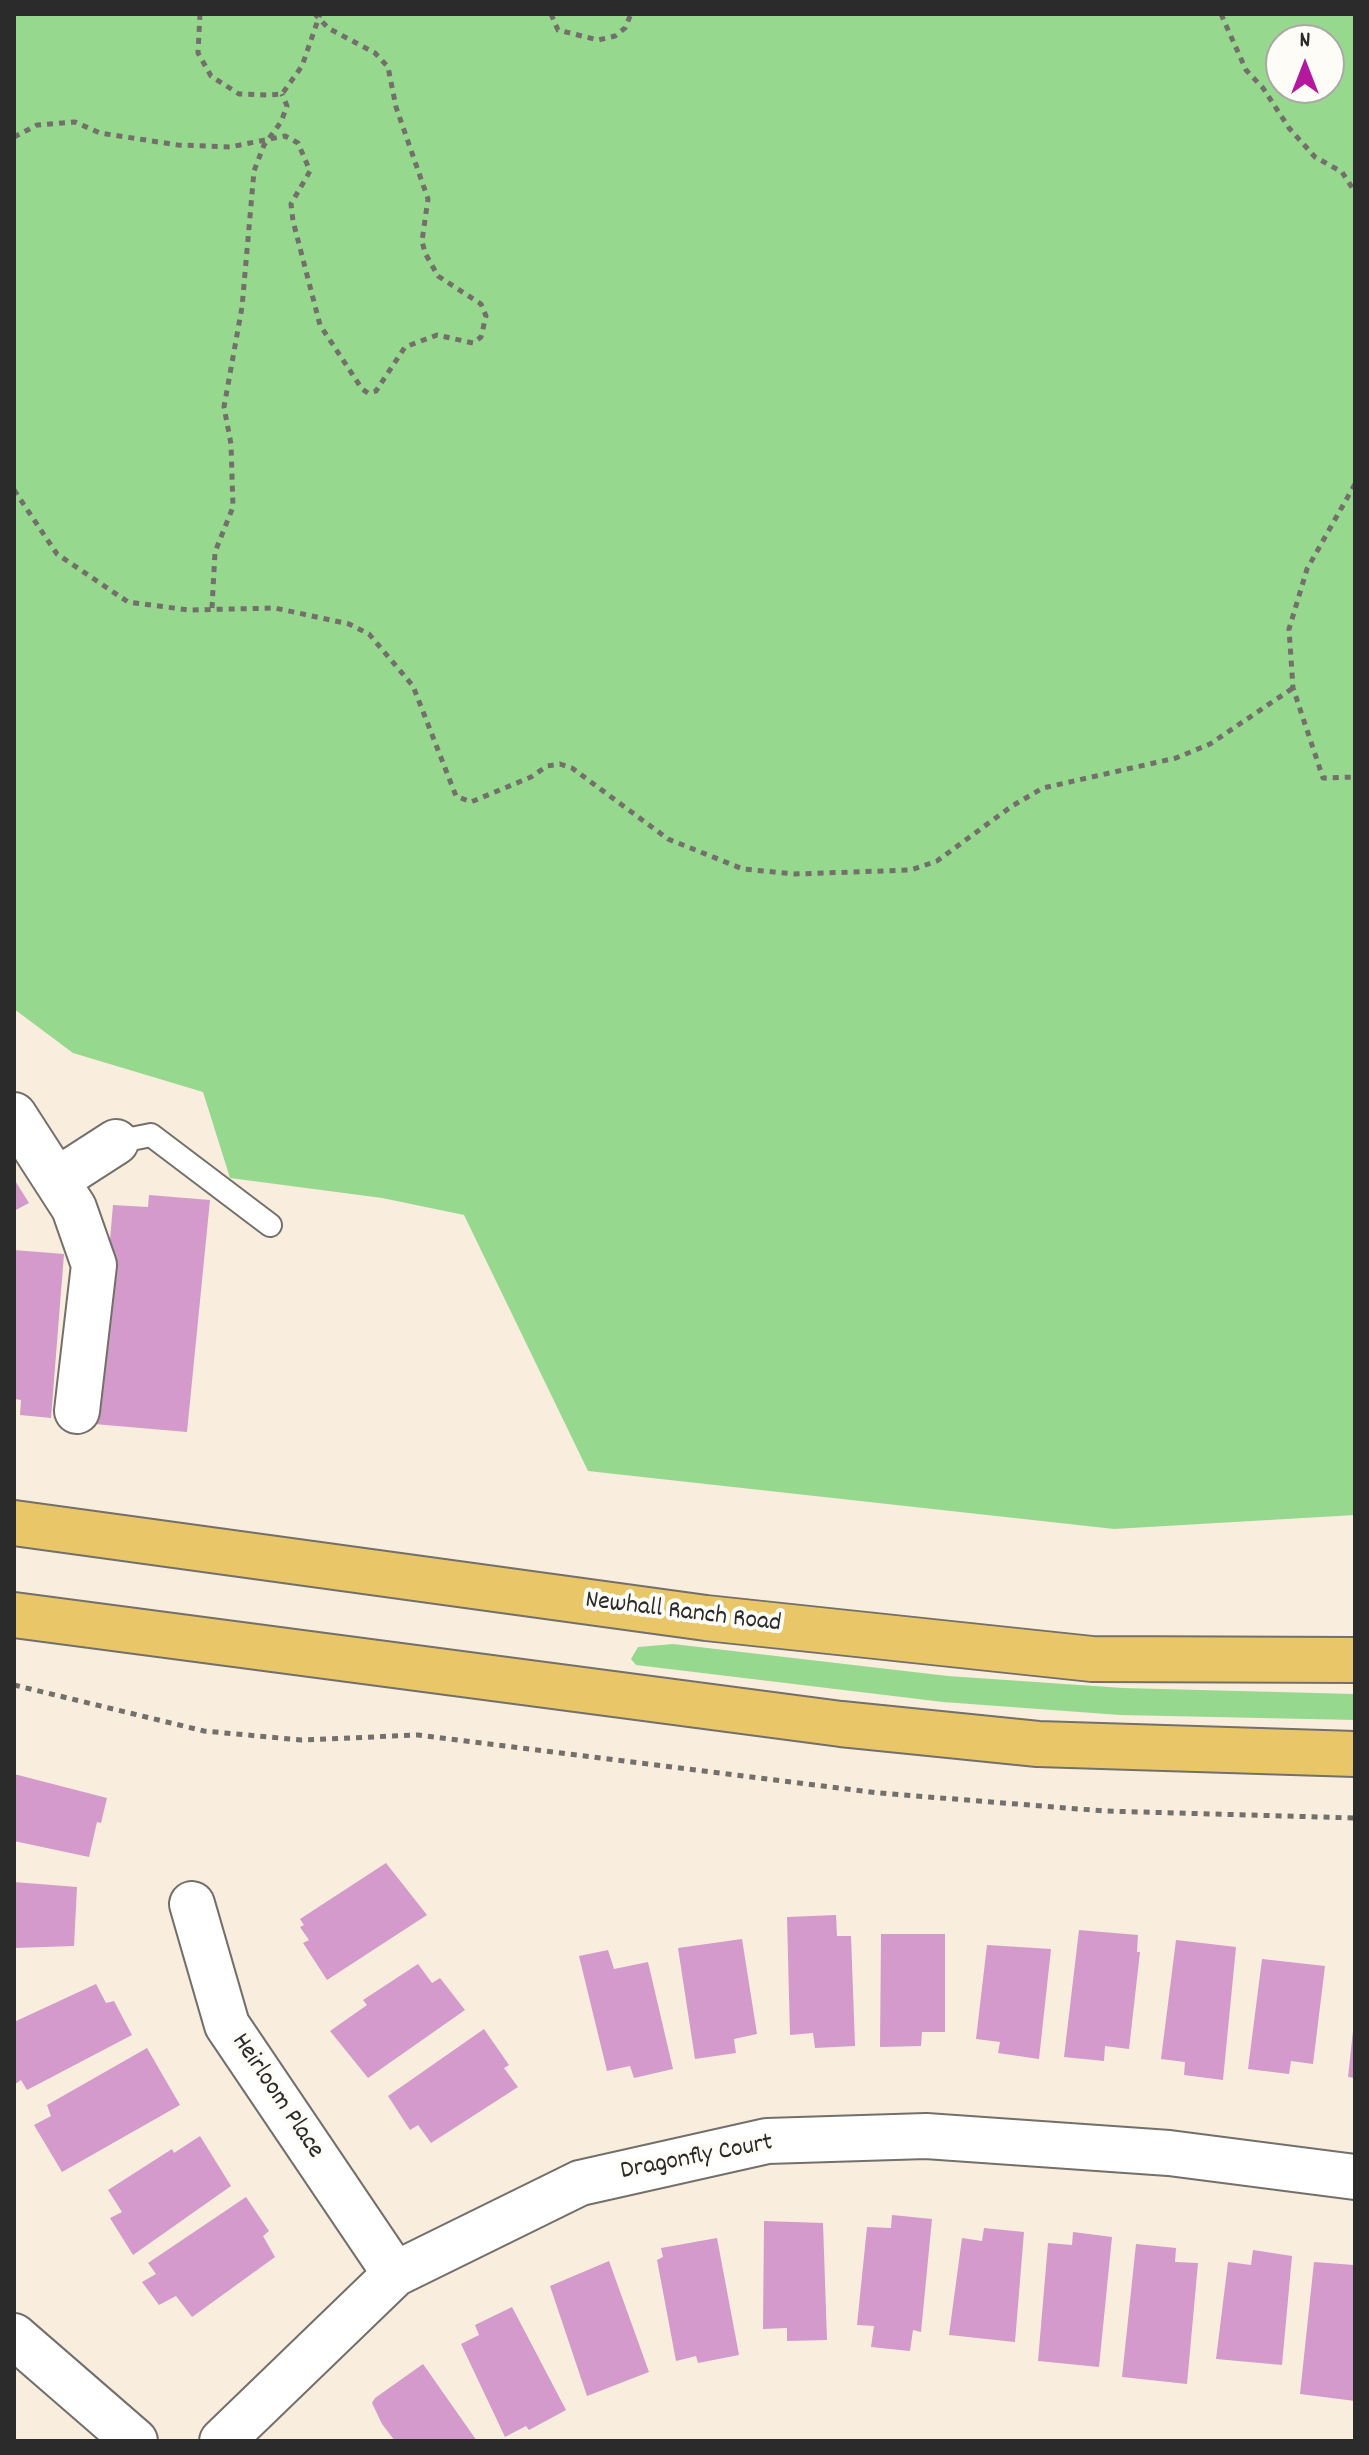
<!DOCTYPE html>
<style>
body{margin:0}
#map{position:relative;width:1369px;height:2455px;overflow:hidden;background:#f9eede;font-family:Dekko,sans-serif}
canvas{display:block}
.frame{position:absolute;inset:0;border:16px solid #2b2b2b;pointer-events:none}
.north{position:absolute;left:1265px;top:24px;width:80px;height:80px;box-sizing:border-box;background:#fdfcf7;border:2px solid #a9a8a5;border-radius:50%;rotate:0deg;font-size:22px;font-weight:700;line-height:32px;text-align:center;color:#2b2b2b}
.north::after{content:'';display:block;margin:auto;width:28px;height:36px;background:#b5179e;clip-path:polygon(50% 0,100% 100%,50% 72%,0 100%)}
</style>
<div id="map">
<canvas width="1369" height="2455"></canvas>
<div class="frame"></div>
<div class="north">N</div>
</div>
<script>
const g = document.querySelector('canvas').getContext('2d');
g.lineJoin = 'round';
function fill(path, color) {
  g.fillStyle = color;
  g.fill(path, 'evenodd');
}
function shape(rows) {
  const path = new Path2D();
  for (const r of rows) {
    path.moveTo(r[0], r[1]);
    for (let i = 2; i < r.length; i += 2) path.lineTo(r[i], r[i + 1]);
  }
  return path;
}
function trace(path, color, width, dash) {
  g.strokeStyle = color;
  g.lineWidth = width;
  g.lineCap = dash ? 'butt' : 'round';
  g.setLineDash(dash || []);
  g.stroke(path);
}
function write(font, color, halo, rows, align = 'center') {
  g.font = font + ' Dekko,sans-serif';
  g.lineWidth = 8;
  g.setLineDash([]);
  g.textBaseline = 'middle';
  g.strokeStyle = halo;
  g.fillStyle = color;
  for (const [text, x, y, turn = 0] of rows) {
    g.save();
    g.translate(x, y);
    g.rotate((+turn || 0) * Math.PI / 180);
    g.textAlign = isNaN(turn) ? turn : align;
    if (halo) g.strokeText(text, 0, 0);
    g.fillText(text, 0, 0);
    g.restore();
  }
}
fill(shape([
 [14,14,1355,14,1355,1515,1114,1529,588,1471,464,1215,382,1198,230,1178,203,1092,73,1053,14,1009],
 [1281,40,1329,40,1329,88,1281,88],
 [673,1644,948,1676,1123,1688,1355,1694,1355,1720,1120,1715,943,1702,636,1665,631,1659,638,1647]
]), '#97d88f');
fill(shape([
 [14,1179,29,1203,14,1211],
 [149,1195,210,1200,187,1432,94,1424,113,1205,148,1207],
 [14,1250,64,1254,51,1418,20,1415,21,1400,14,1399],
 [14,1774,107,1798,101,1823,97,1822,89,1857,14,1841],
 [386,1863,427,1915,327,1980,303,1943,309,1940,300,1927,304,1925,300,1919],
 [14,1882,77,1887,74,1946,14,1948],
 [836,1915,837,1936,851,1936,855,2046,815,2048,813,2033,790,2035,787,1917],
 [1079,1930,1138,1935,1137,1952,1140,1952,1129,2049,1105,2046,1104,2061,1064,2057],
 [881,1934,945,1934,945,2032,922,2032,921,2046,880,2047],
 [742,1939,757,2034,734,2039,736,2053,695,2059,678,1948],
 [1176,1940,1236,1947,1223,2080,1184,2075,1185,2062,1161,2059],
 [987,1945,1051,1949,1039,2059,998,2053,1000,2042,976,2039],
 [608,1950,614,1969,648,1962,673,2069,634,2078,630,2066,607,2071,579,1956],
 [1262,1959,1325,1966,1313,2064,1291,2061,1289,2074,1248,2069],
 [418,1964,432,1983,440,1978,465,2010,368,2078,330,2031,367,2005,363,2000],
 [96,1984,106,2003,114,2001,132,2035,27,2090,21,2080,14,2085,14,2022],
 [484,2029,509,2065,504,2068,518,2087,431,2143,418,2125,410,2130,388,2096],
 [1353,2031,1355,2031,1355,2078,1348,2077],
 [147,2048,180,2105,62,2172,34,2125,51,2116,47,2105],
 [200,2136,231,2186,133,2255,110,2218,122,2212,108,2190,172,2149,174,2153],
 [246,2197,269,2231,263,2236,275,2257,192,2317,176,2296,159,2305,142,2282,156,2274,148,2263],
 [892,2215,932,2219,921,2332,913,2330,910,2351,871,2347,874,2326,857,2325,867,2227,891,2228],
 [764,2221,823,2223,827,2340,787,2341,787,2328,763,2329],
 [984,2228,1024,2232,1015,2342,949,2335,962,2238,982,2241],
 [1073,2232,1112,2237,1099,2367,1038,2361,1048,2243,1072,2245],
 [717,2238,739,2355,698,2363,696,2356,676,2361,657,2260,663,2257,661,2248],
 [1136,2244,1176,2248,1175,2262,1198,2263,1187,2384,1122,2377],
 [1253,2250,1292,2256,1282,2365,1216,2359,1228,2262,1251,2265],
 [609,2261,649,2372,587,2396,550,2286],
 [1314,2262,1354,2265,1355,2401,1300,2394],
 [512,2307,566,2410,529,2430,526,2426,505,2437,461,2344,479,2335,475,2325],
 [423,2364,477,2441,395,2441,382,2424,372,2403,375,2398]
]), '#d39acb');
const service = shape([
 [116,1142,151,1135,270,1225]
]);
const minor = shape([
 [14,1115,74,1208,94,1265,77,1411],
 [57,1180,116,1142],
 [192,1904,227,2025,395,2274],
 [14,2336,135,2441],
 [222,2441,395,2274,580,2183,767,2141,926,2136,1169,2153,1355,2177]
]);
const primary = shape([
 [14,1523,706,1618,1092,1659,1355,1660],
 [14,1615,841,1724,1038,1744,1355,1754]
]);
trace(service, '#736f6a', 26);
trace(minor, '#736f6a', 48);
trace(primary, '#736f6a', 48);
trace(shape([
 [200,14,198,53,211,76,239,94,267,95,282,94,302,66,320,14],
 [551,14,558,30,598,40,615,36,625,28,631,14],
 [1221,14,1246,70,1263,88,1289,128,1315,157,1342,172,1355,192],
 [14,137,37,125,75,122,100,133,178,145,230,147,285,136,298,143,310,171,291,204,293,221,320,325,362,389,368,393,376,391,405,347,437,335,473,343,481,337,486,316,481,304,438,276,425,253,422,241,428,199,396,107,388,67,375,53,328,28,315,14],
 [1355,484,1307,569,1289,629,1293,688,1323,778,1355,777],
 [14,490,57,554,128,602,189,610,275,608,349,624,369,634,413,686,456,796,471,802,531,777,547,766,560,764,572,768,668,839,743,869,795,874,911,870,937,861,1012,806,1043,788,1176,758,1210,744,1293,688],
 [212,608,215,552,233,507,231,444,224,407,242,307,254,171,264,145,281,122,287,106,282,94],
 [14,1685,204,1731,301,1740,418,1735,879,1793,1104,1811,1355,1818]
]), '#736f6a', 5, [6, 6]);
trace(service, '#fff', 22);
trace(minor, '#fff', 44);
trace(primary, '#e9c769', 44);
write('26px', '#2b2b2b', '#fdfcf7', [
 ["Newhall Ranch Road",683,1614,7],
 ["Heirloom Place",276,2097,56],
 ["Dragonfly Court",697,2159,-11]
]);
</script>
